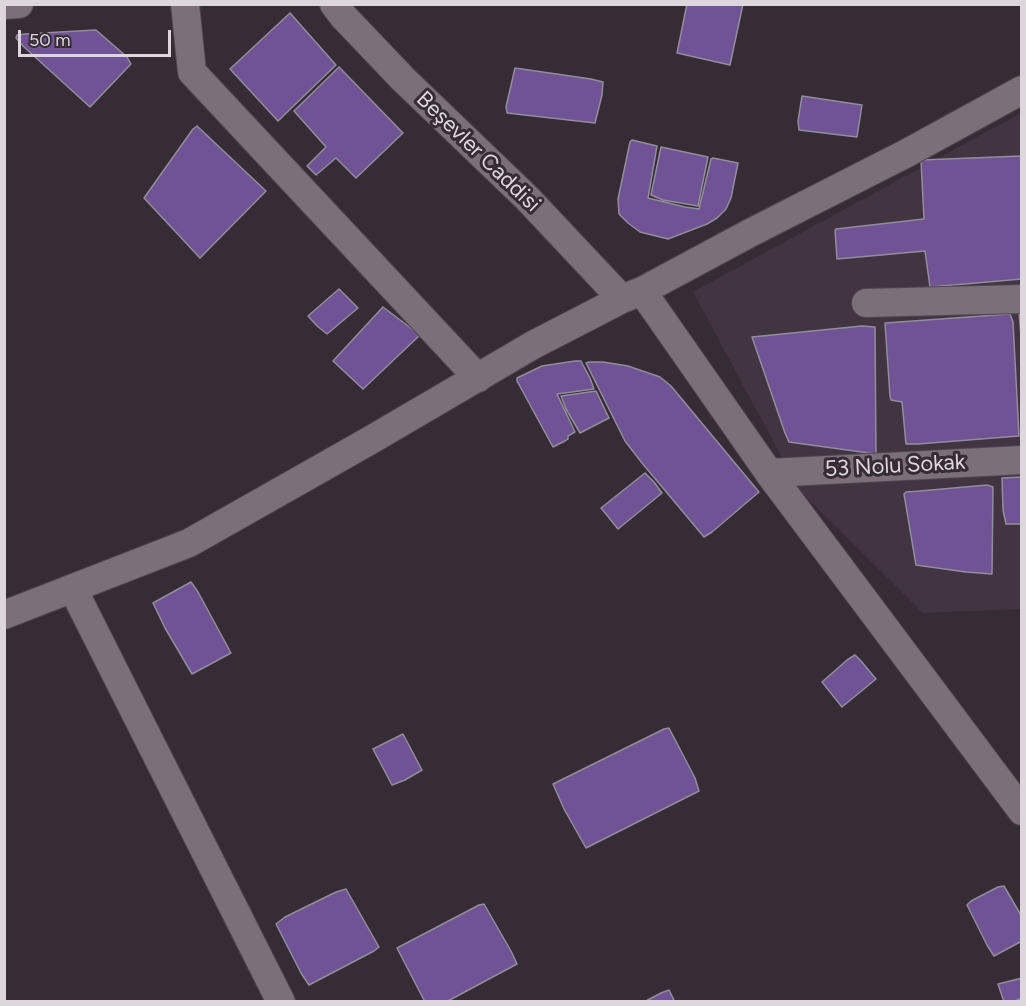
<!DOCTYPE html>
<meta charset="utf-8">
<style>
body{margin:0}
#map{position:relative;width:1026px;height:1006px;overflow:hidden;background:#352c35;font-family:Figtree,sans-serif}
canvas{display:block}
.frame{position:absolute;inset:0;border:6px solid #ddd7dd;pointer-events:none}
.scale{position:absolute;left:18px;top:30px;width:153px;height:27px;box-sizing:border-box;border:3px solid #ddd7dd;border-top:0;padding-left:8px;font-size:18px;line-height:21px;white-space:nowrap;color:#ddd7dd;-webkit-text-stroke:4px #352c35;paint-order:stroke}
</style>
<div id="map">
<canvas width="1026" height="1006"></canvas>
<div class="frame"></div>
<div class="scale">50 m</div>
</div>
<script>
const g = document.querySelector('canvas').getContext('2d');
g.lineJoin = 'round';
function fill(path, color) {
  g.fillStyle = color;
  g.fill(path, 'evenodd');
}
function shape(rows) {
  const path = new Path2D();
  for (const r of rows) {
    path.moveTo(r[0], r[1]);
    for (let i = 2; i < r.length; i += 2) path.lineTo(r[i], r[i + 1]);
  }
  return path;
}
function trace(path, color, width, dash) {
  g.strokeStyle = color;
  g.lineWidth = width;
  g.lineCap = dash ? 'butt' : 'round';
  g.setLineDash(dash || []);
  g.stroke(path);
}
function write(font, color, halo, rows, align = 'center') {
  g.font = font + ' Figtree,sans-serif';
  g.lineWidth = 6;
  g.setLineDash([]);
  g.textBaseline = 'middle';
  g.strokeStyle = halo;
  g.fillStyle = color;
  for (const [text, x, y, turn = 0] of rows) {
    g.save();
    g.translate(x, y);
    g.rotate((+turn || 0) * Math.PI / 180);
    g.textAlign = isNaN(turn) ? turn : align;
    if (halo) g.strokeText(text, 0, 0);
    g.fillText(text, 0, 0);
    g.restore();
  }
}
fill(shape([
 [1021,113,1021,609,923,613,800,491,693,292]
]), '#433442');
const building = shape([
 [687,4,743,4,730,65,677,53,687,4],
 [290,13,336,65,278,121,230,69,290,13],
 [96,30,127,57,131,64,90,107,23,46,16,38,17,35,25,34,96,30],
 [339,67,403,133,356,178,336,158,316,175,307,166,326,147,294,111,339,67],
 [515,68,591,79,603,82,602,95,595,123,507,113,506,107,515,68],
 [802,96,862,105,857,137,799,130,798,121,802,96],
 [197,126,266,191,200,258,144,198,193,129,197,126],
 [632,140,657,146,648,198,685,207,699,209,711,159,713,158,738,163,731,198,726,209,717,218,707,224,668,239,640,232,628,223,619,214,618,199,630,142,632,140],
 [661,147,708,157,698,206,663,200,651,195,661,147],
 [1022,156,1022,279,930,287,925,251,837,259,835,230,836,229,924,219,921,160,1022,156],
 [339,289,358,308,327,334,317,326,308,316,339,289],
 [383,307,420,335,363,389,333,361,383,307],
 [1022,311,1022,348,1019,312,1022,311],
 [1010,314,1013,322,1019,436,918,444,906,444,902,402,891,400,890,396,885,323,1010,314],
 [862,326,875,327,876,454,789,442,785,433,752,337,862,326],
 [575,361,581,361,583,365,590,378,594,389,557,394,575,432,568,436,568,439,565,441,553,447,517,381,517,378,542,366,575,361],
 [589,362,603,362,628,366,660,377,671,386,759,492,712,532,704,537,642,463,625,441,586,363,589,362],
 [596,391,609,418,580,433,566,409,561,396,596,391],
 [645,473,654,482,662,493,618,529,601,508,645,473],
 [1022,477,1022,524,1006,524,1003,510,1002,478,1022,477],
 [987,485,993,487,992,574,966,572,916,565,904,494,906,492,920,491,987,485],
 [191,582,198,592,231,653,192,674,165,628,153,603,191,582],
 [855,655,861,661,876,679,842,707,822,682,847,660,855,655],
 [669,728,695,778,699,791,586,848,564,809,553,784,664,729,669,728],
 [403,734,422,770,405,780,392,785,373,749,403,734],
 [1004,886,1022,917,1022,941,994,956,987,945,967,905,971,901,998,887,1004,886],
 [346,889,379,947,374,951,309,985,301,973,276,924,285,917,336,892,346,889],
 [484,904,511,951,517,964,446,1002,425,1002,397,948,479,905,484,904],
 [1022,978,1022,998,1012,1002,1004,1002,998,984,1022,978],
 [669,990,675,1002,644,1002,661,993,669,990]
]);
fill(building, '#705394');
trace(building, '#928d9b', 1.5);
const minor = shape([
 [185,4,192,72,478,378],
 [334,4,343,16,403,79,527,198,622,299],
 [4,5,19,4],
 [642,291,769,473,1022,811],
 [866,303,1022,299],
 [769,473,1022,460],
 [73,589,281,1002],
 [4,615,189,543,369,441,533,345,622,299,642,291,750,233,907,153,1022,90]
]);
trace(minor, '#4f474e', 30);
trace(minor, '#7b707a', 28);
write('22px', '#ddd7dd', '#352c35', [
 ["Beşevler Caddisi",478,152,44],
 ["53 Nolu Sokak",895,466,-3]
]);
</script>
